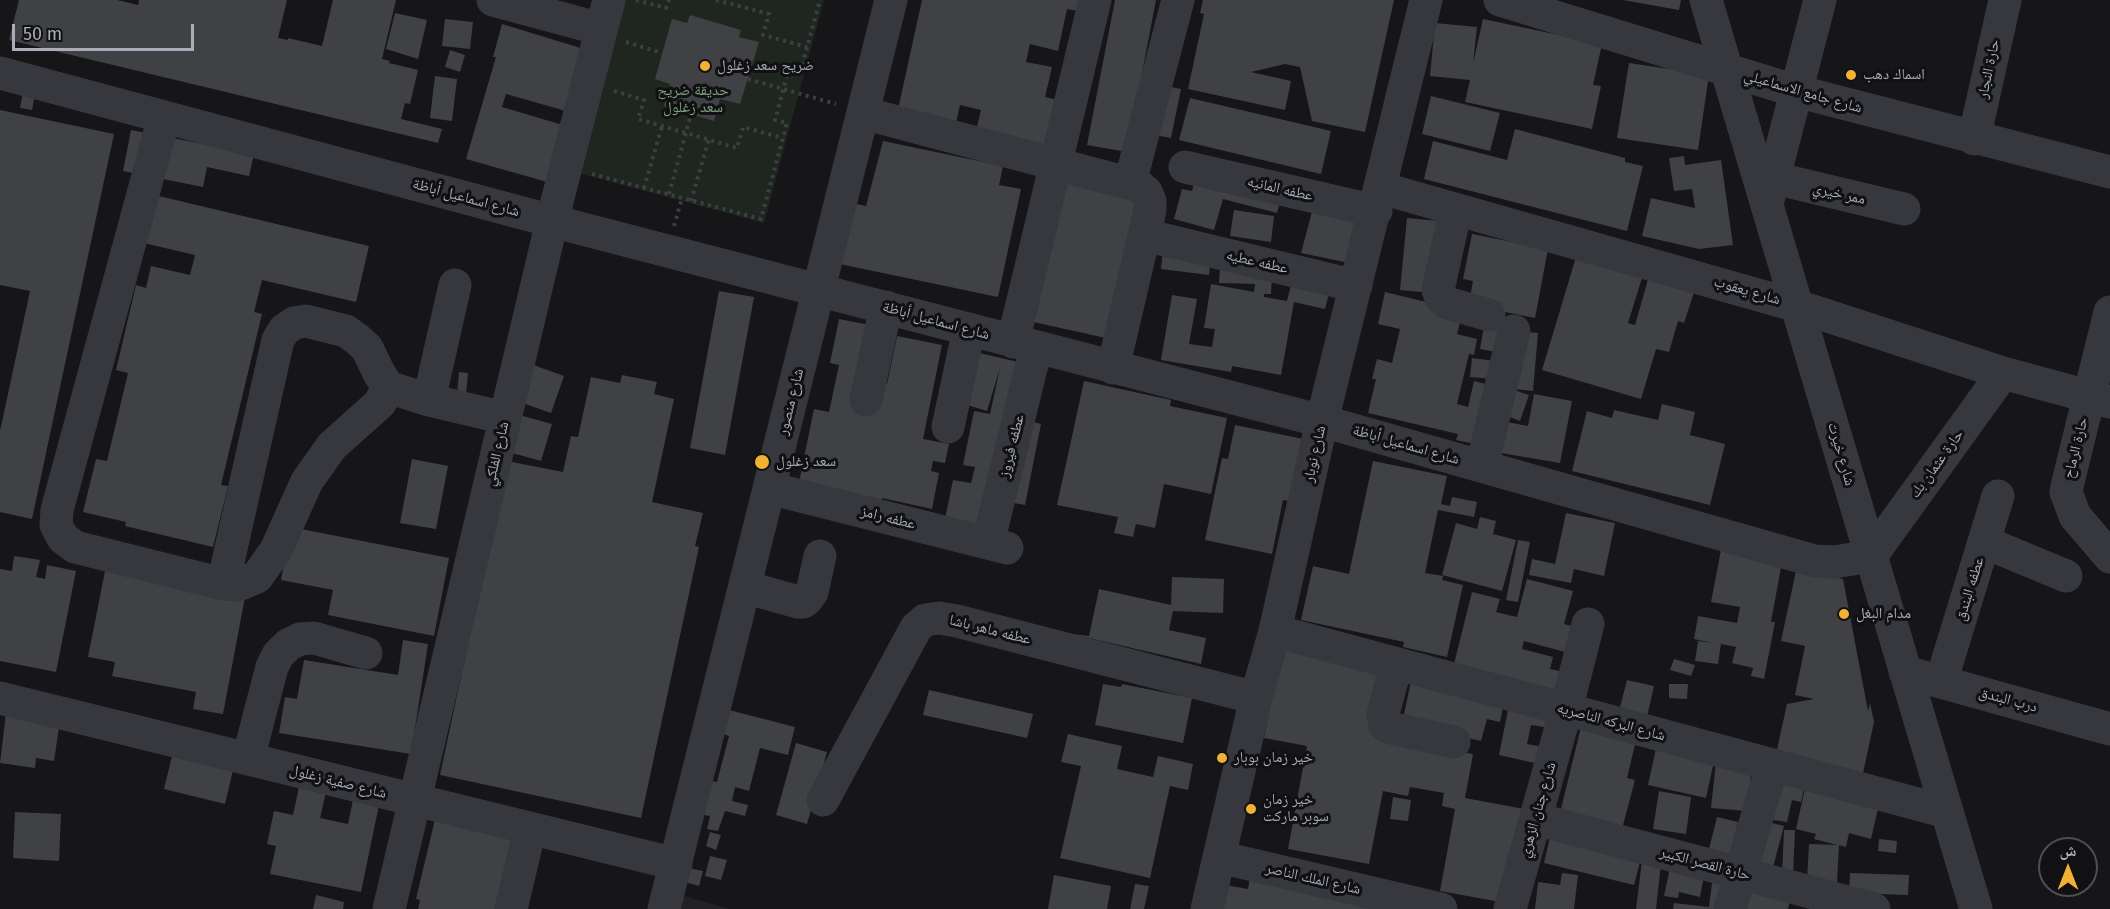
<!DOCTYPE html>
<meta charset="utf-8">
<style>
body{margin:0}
#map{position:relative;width:2110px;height:909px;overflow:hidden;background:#161618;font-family:"Fira Sans","Noto Naskh Arabic",sans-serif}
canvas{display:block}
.north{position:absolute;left:2038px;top:837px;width:60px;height:60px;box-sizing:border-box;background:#111113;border:2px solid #4d4f55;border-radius:50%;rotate:0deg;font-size:16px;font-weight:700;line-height:24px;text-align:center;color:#a8adb8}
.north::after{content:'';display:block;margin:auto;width:21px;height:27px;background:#f2b134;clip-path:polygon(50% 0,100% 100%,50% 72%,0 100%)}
.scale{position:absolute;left:12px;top:24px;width:182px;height:27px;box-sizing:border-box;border:3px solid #a8adb8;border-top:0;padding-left:8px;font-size:18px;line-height:21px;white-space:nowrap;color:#a8adb8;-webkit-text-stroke:4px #111113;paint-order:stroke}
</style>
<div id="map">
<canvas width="2110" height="909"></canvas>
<div class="north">ش</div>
<div class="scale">50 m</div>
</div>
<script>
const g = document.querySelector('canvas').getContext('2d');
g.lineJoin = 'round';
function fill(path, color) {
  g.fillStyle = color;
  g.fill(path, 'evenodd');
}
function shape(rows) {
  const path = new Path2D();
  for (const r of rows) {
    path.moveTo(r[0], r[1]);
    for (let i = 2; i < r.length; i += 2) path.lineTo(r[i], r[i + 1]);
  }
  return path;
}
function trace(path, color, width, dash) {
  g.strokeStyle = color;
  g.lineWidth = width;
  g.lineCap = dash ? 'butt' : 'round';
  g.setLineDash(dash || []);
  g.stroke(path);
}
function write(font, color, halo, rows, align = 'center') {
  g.font = font + ' "Fira Sans","Noto Naskh Arabic",sans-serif';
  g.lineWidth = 6;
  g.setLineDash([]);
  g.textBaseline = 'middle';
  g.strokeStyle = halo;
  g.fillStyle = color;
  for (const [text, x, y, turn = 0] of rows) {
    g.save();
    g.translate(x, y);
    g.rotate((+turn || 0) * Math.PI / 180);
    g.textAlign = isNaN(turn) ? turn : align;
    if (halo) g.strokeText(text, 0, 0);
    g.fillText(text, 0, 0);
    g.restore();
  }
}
fill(shape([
 [669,892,730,909,665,909]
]), '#222225');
fill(shape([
 [617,0,824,0,764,223,571,171]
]), '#1e261f');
fill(shape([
 [19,0,117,0,138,5,139,0,287,0,278,38,288,40,288,38,322,46,333,0,396,0,382,59,390,61,389,63,418,70,410,104,405,103,401,119,442,129,438,143,9,40],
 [922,0,1090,0,1087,13,1067,9,1058,51,1030,44,1026,62,1052,67,1045,97,1061,101,1051,150,976,131,981,110,960,105,955,127,897,114],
 [1115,0,1156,0,1127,152,1087,145],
 [1203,0,1394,0,1365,132,1312,121,1300,67,1285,64,1251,72,1291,81,1285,110,1188,89,1204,14,1200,13],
 [1623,0,1681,0,1679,10],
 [395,13,427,20,418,59,386,49],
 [690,15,741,30,739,37,759,42,740,104,720,99,714,121,664,106,670,84,655,79,672,19,687,23],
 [445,19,473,22,470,49,442,46],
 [1483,19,1602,44,1593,85,1601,86,1592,129,1465,102,1470,80,1430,76,1435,23,1477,27,1473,64],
 [502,24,584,49,566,111,506,94,502,107,563,125,547,182,466,159,496,57,493,57],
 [450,50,465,55,460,72,445,67],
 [1629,63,1709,75,1698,150,1617,138],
 [435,76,457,79,452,121,430,118],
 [1166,86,1181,89,1171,138,1155,135],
 [23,92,35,94,32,110,20,108],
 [1431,96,1500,113,1490,151,1422,134],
 [1190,98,1331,131,1321,174,1179,140],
 [0,110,114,134,32,519,0,512,0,431,30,291,0,285],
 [1515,129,1625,158,1625,162,1643,166,1627,231,1424,179,1433,141,1507,160],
 [131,130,254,154,249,176,207,167,203,187,123,171],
 [883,141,1003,166,999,185,1021,189,998,297,830,262,842,201,866,206],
 [1684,156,1685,165,1721,160,1733,245,1699,249,1642,236,1651,198,1695,208,1692,189,1674,191,1669,158],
 [1200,160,1285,182,1277,213,1223,199,1214,230,1174,219,1182,189,1192,191],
 [1060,179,1147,197,1115,340,1029,321],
 [142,192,369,246,356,302,262,280,254,312,262,314,221,485,228,486,213,547,125,526,126,522,83,512,96,459,107,461,128,373,116,370,136,285,146,288,151,266,190,275,195,255,131,240],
 [1317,193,1363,203,1349,263,1301,253],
 [1234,210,1274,216,1271,242,1230,236],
 [1407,218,1461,223,1454,295,1400,290],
 [1165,232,1213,237,1209,275,1161,269],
 [1472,234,1548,249,1535,318,1490,309,1467,314,1473,281,1463,279],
 [1221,249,1273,251,1271,294,1264,294,1264,297,1287,301,1296,264,1334,273,1325,309,1294,302,1281,375,1232,366,1231,372,1161,360,1172,295,1197,299,1189,344,1212,347,1215,329,1204,328,1211,284,1254,292,1255,284,1219,283],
 [1576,257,1642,278,1628,323,1635,325,1649,276,1695,289,1684,323,1678,321,1669,352,1656,349,1641,399,1542,370],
 [719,291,754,297,725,455,690,448],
 [1385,292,1463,311,1457,334,1477,339,1474,355,1469,354,1457,404,1468,407,1474,381,1494,386,1480,445,1456,440,1458,434,1368,413,1376,379,1372,379,1377,359,1392,363,1400,329,1378,324],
 [839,319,891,329,880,382,887,384,897,336,942,345,923,439,949,444,945,463,933,461,931,471,939,473,932,509,882,498,881,504,798,487,814,409,829,412,839,365,830,363],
 [1485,321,1506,325,1501,353,1480,349],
 [1513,331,1538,333,1533,391,1506,388],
 [975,352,1044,368,1033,422,1041,424,1025,505,998,500,992,529,945,519,953,480,971,483,975,467,963,465,974,411,990,414,1000,368,987,411,961,403],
 [1472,358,1495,361,1493,379,1470,377],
 [525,362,564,376,551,413,511,399],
 [459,372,468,373,466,395,457,395],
 [622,375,657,382,654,394,674,399,652,502,703,513,695,546,699,547,641,818,440,775,507,461,563,472,571,436,578,437,591,377,620,383],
 [1084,381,1171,400,1170,406,1227,418,1211,494,1164,484,1155,528,1136,524,1133,537,1114,533,1118,517,1057,505],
 [1511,389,1529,395,1520,421,1502,414],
 [1534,394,1572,401,1560,463,1501,453,1507,422,1528,426],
 [1662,404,1695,412,1690,435,1725,444,1710,505,1572,471,1587,411,1612,418,1614,410,1658,420],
 [508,412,552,424,541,461,498,449],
 [1235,425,1313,441,1300,503,1283,500,1272,554,1205,540,1222,458,1228,459],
 [412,459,448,466,436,529,400,523],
 [1373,461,1447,476,1441,504,1450,506,1452,497,1477,502,1474,517,1438,510,1425,573,1443,576,1442,580,1463,585,1447,657,1403,647,1404,642,1301,620,1313,566,1349,574],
 [1566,513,1615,523,1604,576,1574,569,1571,583,1529,575,1532,559,1555,564],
 [1480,517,1496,521,1493,534,1516,540,1502,591,1442,575,1456,523,1477,529],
 [291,527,449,558,434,636,328,615,333,590,281,580],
 [1518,540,1530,542,1518,602,1506,600],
 [1721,550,1782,562,1771,622,1775,622,1764,679,1751,676,1753,668,1732,663,1736,647,1721,644,1718,664,1695,661,1698,641,1713,643,1694,639,1698,616,1737,623,1740,607,1711,602],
 [14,556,40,560,36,577,45,579,47,565,76,571,56,672,0,661,0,569,12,571],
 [105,571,245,597,223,714,193,709,196,692,112,676,115,662,88,657],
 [1796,571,1802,571,1843,579,1868,711,1870,703,1874,722,1863,773,1776,754,1787,704,1814,699,1795,695,1805,646,1781,641],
 [1172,577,1224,579,1223,613,1173,611,1169,630,1206,638,1201,664,1072,634,1089,636,1099,589,1171,605],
 [1527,579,1573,591,1564,624,1576,627,1569,653,1524,641,1522,649,1553,657,1550,669,1564,672,1559,692,1454,664,1472,592,1500,599,1496,612,1517,617],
 [1283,637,1406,660,1391,739,1473,754,1465,798,1535,811,1517,905,1440,891,1455,809,1442,806,1444,793,1410,787,1408,796,1383,791,1369,864,1288,849,1307,746,1264,738],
 [403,640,428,644,411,754,279,733,285,697,297,699,304,660,398,675],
 [1674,659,1695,665,1691,676,1670,670],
 [1413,672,1506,693,1500,722,1487,719,1481,741,1402,723],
 [1627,680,1654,686,1647,717,1619,711],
 [1103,684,1121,687,1122,684,1192,698,1183,743,1095,725],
 [1669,684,1688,684,1687,699,1669,698],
 [929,690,1033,714,1027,738,923,715],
 [1510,700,1555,709,1551,728,1531,725,1527,744,1543,747,1539,764,1499,755],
 [729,710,795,727,788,755,760,748,749,791,735,787,732,801,748,805,745,816,725,811,718,831,707,829,710,816,704,815,712,781,717,782,729,736,723,734],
 [6,713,60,721,54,761,36,758,35,768,0,763],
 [1583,719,1638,732,1627,778,1635,780,1622,829,1560,813],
 [1068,734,1122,746,1117,769,1153,777,1158,756,1193,764,1188,790,1170,786,1150,878,1060,858,1081,766,1061,762],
 [796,743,827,752,807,824,776,815],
 [1657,744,1714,761,1706,798,1648,785],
 [173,752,234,766,225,804,164,789],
 [1716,762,1752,765,1747,811,1711,808],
 [1765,771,1806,779,1801,802,1792,800,1787,822,1773,820],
 [1807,779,1880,800,1871,839,1849,833,1846,847,1814,839,1816,834,1796,829],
 [299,787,326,792,320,818,348,824,353,800,379,805,361,892,270,874,276,846,267,844,274,811,293,815],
 [1659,791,1691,797,1686,834,1653,829],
 [1393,797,1411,800,1408,821,1390,819],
 [15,812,61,814,59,861,13,858],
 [436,815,531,840,502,909,418,909,420,900,416,899],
 [1717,817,1738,822,1730,854,1709,849],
 [1760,820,1784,826,1772,871,1749,865],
 [1552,828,1643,850,1634,885,1544,863],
 [1784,830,1795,830,1793,876,1782,876],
 [710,832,721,835,716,850,706,846],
 [1879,839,1897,841,1896,853,1878,851],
 [1809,844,1839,845,1837,883,1807,882],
 [1643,853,1662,855,1656,909,1636,909],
 [710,856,727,860,721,880,705,876],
 [1672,858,1706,865,1700,897,1679,892,1678,898,1664,896],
 [1252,867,1396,909,1216,909,1220,884,1248,889],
 [688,868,703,871,699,886,685,882],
 [1562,873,1578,875,1574,909,1535,909,1538,882,1560,885],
 [1850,873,1909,875,1908,895,1849,893],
 [1054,875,1111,886,1107,909,1048,909],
 [1713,875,1735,878,1716,909,1673,909,1674,903,1709,907],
 [1749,878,1793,889,1788,909,1740,909],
 [1135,884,1149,886,1144,909,1130,909],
 [316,895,344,902,343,909,313,909]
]), '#404145');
trace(shape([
 [636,0,666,8,669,0],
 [716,0,769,14,763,35,807,47],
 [626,42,662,53],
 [748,79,836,104],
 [614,91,644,100,638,119,737,148,743,127,783,138],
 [592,174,761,219,787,123,775,120,790,65,801,69,820,0],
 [644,188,662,126],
 [669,194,691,114],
 [691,201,709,139],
 [674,226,682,198]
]), '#3d3f44', 4, [3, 4.5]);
trace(shape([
 [493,0,601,29],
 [1500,0,1796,91,2110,172],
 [1706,0,1976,909],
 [0,73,552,221,1322,421,1815,561,1834,562,1871,556,2003,373],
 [863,113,1139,186,1146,192,1150,201,1150,210,1113,368],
 [164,117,57,510,56,525,63,538,75,547,223,584,238,585,257,577,276,550,307,481,332,446,380,403,388,387],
 [1974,139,2005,0],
 [1185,167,1376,211],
 [1774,178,1904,209],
 [1130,183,1178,0],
 [1381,188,1797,306,2003,373,2110,402],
 [1767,204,1820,0],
 [1456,209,1438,290,1441,298,1447,303,1489,315],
 [1157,238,1356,286],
 [2110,312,2068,482,2066,492,2075,516,2110,557],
 [1013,342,1095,0],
 [429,400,455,285],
 [866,400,886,307],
 [948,427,969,329],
 [1482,466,1514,331],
 [769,488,1007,548],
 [1984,542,2066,576],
 [988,543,1036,348],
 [223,584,278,340,284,330,294,323,306,321,346,331,357,339,367,348,379,373,388,387,429,400,505,418],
 [745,587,798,602,803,602,807,599,812,592,820,556],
 [1275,631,1947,812],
 [1396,665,1383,714,1385,725,1390,728,1454,742],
 [1905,672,2110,729],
 [1941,682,1998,496],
 [0,698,676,864],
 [248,759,272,667,278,655,288,645,300,639,314,638,366,653],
 [823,800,916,628,925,620,939,618,957,621,1256,698],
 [1536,819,1874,909],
 [1219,857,1441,909],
 [389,909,552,221,609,0],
 [511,909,530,829],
 [664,909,891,0],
 [1207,909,1256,698,1275,631,1322,421,1426,0],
 [1510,909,1566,710,1588,624],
 [1730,909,1772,766]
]), '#37383d', 33);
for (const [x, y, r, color] of [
 [705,66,6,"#f2b134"],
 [1851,75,6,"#f2b134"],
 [762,462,8,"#f2b134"],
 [1844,614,6,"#f2b134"],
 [1222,758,6,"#f2b134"],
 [1251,809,6,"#f2b134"]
]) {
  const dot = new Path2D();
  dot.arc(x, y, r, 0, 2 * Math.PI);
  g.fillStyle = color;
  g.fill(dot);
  trace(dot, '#111113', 2);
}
write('15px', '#a8adb8', '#111113', [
 ["ضريح سعد زغلول",717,66],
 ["اسماك دهب",1863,75],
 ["سعد زغلول",776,462],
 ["مدام البغل",1856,614],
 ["خير زمان بوبار",1234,758],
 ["خير زمان",1263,800],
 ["سوبر ماركت",1263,817]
], 'left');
write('15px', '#a8adb8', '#111113', [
 ["حارة النجار",1989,69,-78],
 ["شارع جامع الاسماعيلي",1803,92,16],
 ["عطفه المانيه",1280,189,13],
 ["ممر خيري",1839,194,13],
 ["شارع اسماعيل أباظة",466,198,15],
 ["عطفه عطيه",1257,262,13],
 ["شارع يعقوب",1747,291,16],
 ["شارع اسماعيل أباظة",936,321,15],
 ["شارع منصور",791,402,-76],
 ["شارع اسماعيل أباظة",1406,445,16],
 ["عطفه فيروز",1012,446,-76],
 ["حارة الرماح",2076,448,-76],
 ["شارع الفلكي",497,454,-77],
 ["شارع نوبار",1315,454,-77],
 ["شارع خيرت",1841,454,74],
 ["حارة عثمان بك",1937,464,-54],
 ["عطفه رامز",888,518,14],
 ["عطفه البندق",1970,589,-73],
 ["عطفه ماهر باشا",990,630,14],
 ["درب البندق",2008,700,15],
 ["شارع البركه الناصريه",1611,722,15],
 ["شارع صفية زغلول",338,782,14],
 ["شارع جنان الزهري",1538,810,-74],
 ["حارة القصر الكبير",1705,864,15],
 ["شارع الملك الناصر",1313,879,13]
]);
write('15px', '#7fa381', '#111113', [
 ["حديقة ضريح",693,91],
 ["سعد زغلول",693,108]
]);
</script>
